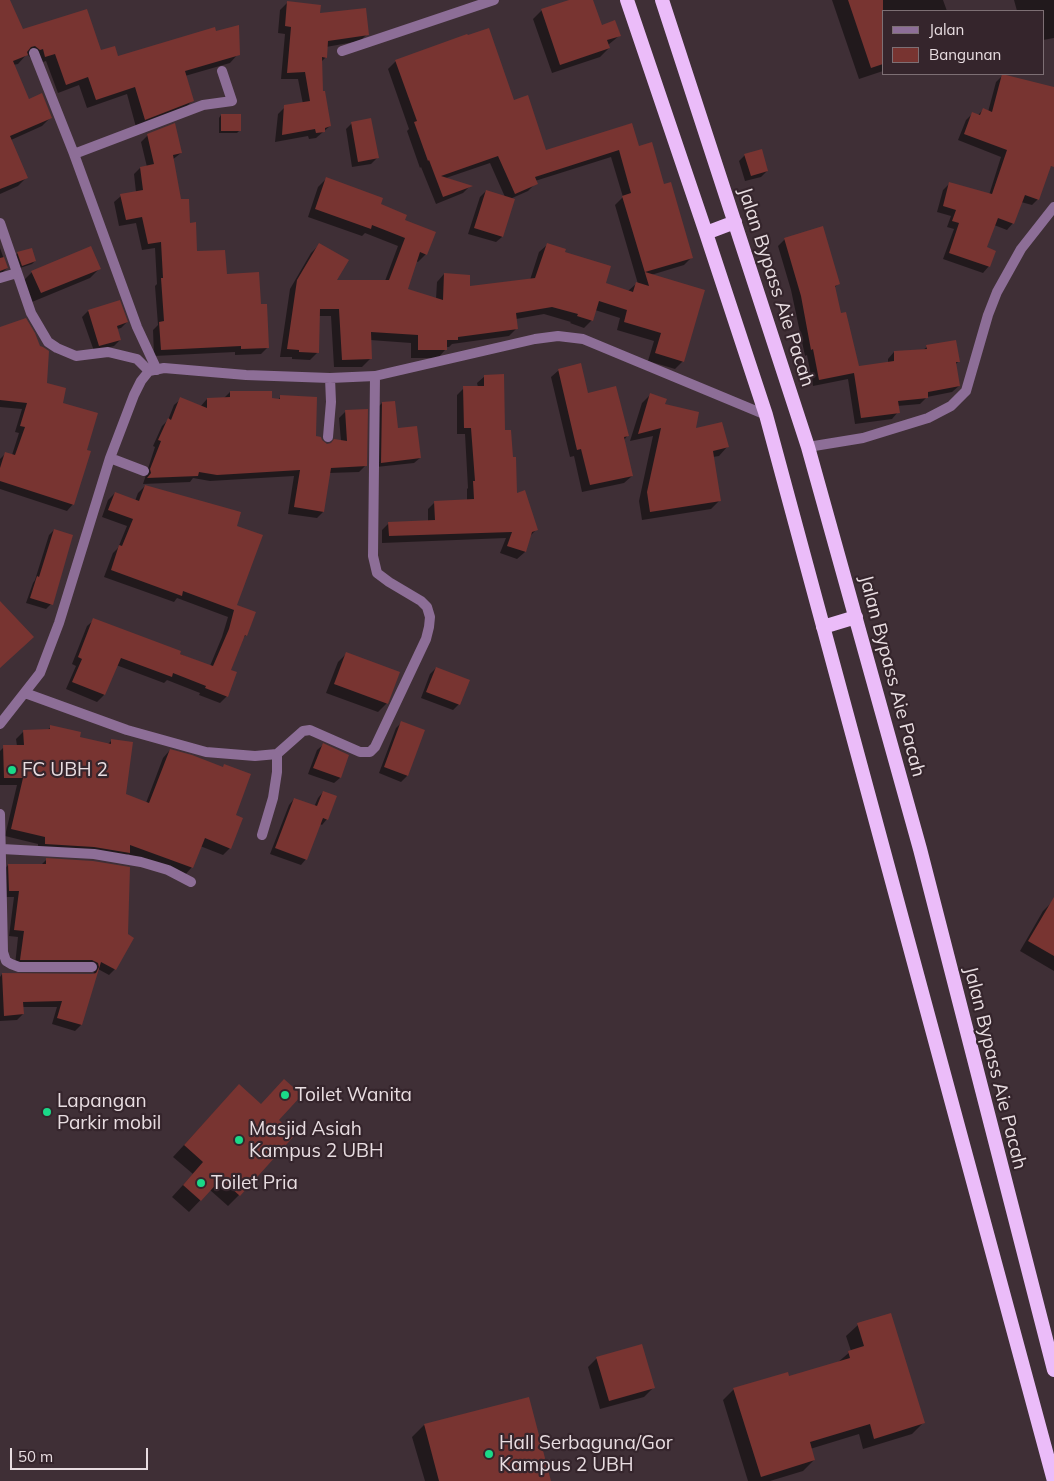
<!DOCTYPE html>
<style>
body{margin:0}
#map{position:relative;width:1054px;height:1481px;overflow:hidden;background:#3f2f36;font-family:Mulish,sans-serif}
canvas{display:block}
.legend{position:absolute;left:882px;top:10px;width:162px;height:65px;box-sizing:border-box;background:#35252c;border:1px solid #7d6f74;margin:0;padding:6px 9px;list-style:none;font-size:15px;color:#e8dde1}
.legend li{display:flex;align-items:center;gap:10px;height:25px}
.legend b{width:25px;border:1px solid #7d6f74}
.scale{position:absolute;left:10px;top:1448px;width:138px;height:22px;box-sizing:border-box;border:2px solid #e8dde1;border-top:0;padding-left:6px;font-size:15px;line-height:18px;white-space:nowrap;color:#e8dde1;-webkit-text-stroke:4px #35252c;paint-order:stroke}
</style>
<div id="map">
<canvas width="1054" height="1481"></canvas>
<ul class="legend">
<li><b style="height:6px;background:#8d6e97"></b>Jalan</li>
<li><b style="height:14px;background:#783431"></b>Bangunan</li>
</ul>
<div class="scale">50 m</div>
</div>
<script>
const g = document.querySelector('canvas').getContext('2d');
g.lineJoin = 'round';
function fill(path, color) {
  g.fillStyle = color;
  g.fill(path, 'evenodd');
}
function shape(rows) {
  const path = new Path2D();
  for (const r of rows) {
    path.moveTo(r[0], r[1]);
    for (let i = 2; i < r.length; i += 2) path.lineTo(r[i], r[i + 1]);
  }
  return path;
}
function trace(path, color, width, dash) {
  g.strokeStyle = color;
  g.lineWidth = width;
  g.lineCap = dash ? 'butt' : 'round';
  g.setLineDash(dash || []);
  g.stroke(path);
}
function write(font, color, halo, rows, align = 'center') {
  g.font = font + ' Mulish,sans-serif';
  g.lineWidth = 4.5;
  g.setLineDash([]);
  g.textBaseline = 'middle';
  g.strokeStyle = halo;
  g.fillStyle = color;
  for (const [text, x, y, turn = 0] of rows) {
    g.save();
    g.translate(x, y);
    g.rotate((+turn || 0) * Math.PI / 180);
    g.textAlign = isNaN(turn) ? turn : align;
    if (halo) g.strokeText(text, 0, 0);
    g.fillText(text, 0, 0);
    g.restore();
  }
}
fill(shape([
 [0,0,9,0,22,31,117,57,216,32,238,54,230,63,185,76,192,101,184,109,136,127,127,94,87,108,79,85,58,93,46,61,37,64,27,54,18,64,13,65,29,100,51,117,42,126,11,140,26,178,18,186,0,194],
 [573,0,592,0,601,26,619,36,608,45,609,48,600,57,552,73,533,19,542,10],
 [832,0,943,0,947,11,883,11,883,71,859,79],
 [1014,0,1054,0,1054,38,1043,40,1043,11,1017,11],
 [287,3,367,34,360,41,326,47,326,57,321,62,322,93,330,126,316,138,309,139,308,136,275,142,278,114,285,107,303,104,298,79,281,79,285,34,278,33,280,10],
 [396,61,513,101,546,152,638,147,664,185,692,257,684,265,651,275,683,361,675,369,648,361,654,341,617,330,620,318,595,310,592,320,584,328,570,323,571,322,544,314,516,319,517,328,509,336,452,344,449,347,445,347,445,350,438,358,411,358,411,343,370,340,370,359,362,367,334,367,331,316,319,316,318,352,310,360,292,359,292,357,280,357,290,289,311,253,319,245,335,281,385,281,398,246,365,233,362,236,308,217,318,187,326,179,379,205,404,221,426,254,418,262,416,261,407,290,436,299,437,282,444,274,469,288,530,280,539,252,547,245,563,253,604,283,628,291,636,284,638,284,615,205,623,197,611,157,535,181,536,183,528,191,510,199,502,237,496,242,468,234,480,197,486,191,505,197,490,163,446,178,470,186,463,193,436,204,421,167,420,168,407,131,409,129,388,69],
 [1054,71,1054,161,1049,169,1038,199,1032,205,1021,202,1013,223,1007,230,994,225,986,248,989,266,983,273,943,259,954,229,947,227,951,216,937,212,943,190,950,183,989,195,1001,157,958,140,966,120,972,114,977,116,983,110,988,112,996,82,1003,75,1054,88],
 [221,115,240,130,237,133,219,133,219,118],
 [352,123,377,158,371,164,352,167,346,129],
 [148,135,181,153,172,160,180,201,189,224,196,253,226,275,260,306,268,347,261,354,235,355,235,352,154,356,153,330,158,325,155,286,157,284,155,248,142,250,136,223,119,226,114,202,121,196,136,192,134,174,140,168,147,167,141,142],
 [745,155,767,171,761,177,745,181,739,161],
 [785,239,838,284,834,288,840,314,859,368,888,364,888,359,894,352,923,350,927,347,959,361,955,365,959,386,952,392,927,397,920,404,897,406,898,412,892,419,855,424,848,379,813,386,807,355,805,356,791,290,778,246],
 [0,248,7,268,0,275],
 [18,253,35,261,32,264,20,268,15,256],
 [99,269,90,278,32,302,23,281,32,272],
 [88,311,127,322,121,328,117,329,120,340,114,346,94,351,82,317],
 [0,329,61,404,86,451,73,504,67,511,0,489,0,459,6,453,12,455,19,433,15,432,22,409,0,407],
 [559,370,587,395,628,435,624,440,632,476,624,483,582,492,574,456,570,457,551,377],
 [485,376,516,495,536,530,530,536,525,552,517,559,500,553,506,538,382,543,382,530,389,523,428,522,428,509,435,502,467,501,467,489,468,488,465,434,457,434,457,395,464,388,478,387,477,383],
 [230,392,271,399,278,400,281,396,315,437,328,445,341,441,339,418,346,411,366,465,359,472,329,473,323,512,317,518,288,514,294,476,210,481,193,478,190,482,143,484,155,447,153,446,162,426,168,420,174,405,181,399,200,407,207,399,223,399],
 [651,394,694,430,727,447,719,456,713,457,720,500,711,509,642,520,639,501,653,436,630,441,642,403],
 [382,403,397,429,420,458,414,463,376,467,377,408],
 [145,486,236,526,235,605,246,635,242,639,229,670,227,696,220,703,199,695,200,693,167,680,164,683,116,665,104,695,97,702,66,689,76,666,72,664,87,626,94,620,210,666,222,637,228,617,177,598,174,602,104,577,113,553,118,548,127,526,102,517,108,500,115,493,135,501,138,493],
 [54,530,51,604,46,609,26,603,33,583,35,580,49,535],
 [347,653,387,703,378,712,326,693,338,662],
 [436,668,459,704,453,710,421,698,430,674],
 [401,723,423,731,407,776,401,782,379,773,396,728],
 [51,727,79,738,107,745,112,740,124,794,146,803,163,758,170,750,234,815,230,848,223,855,200,846,192,867,185,875,128,854,122,860,38,851,38,844,5,836,17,785,0,785,0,751,4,747,17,746,16,739,23,732,47,730],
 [323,745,348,756,340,778,334,783,308,774,317,750],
 [323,792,327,819,322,825,320,824,306,859,301,865,270,854,289,805,294,799,314,807,318,798],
 [46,860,115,969,109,975,98,969,81,1025,75,1031,52,1024,57,1007,22,1007,23,1014,17,1020,0,1021,0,977,2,974,93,975,94,973,90,967,15,965,18,937,9,936,14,897,3,897,3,871,8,865,41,865],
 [1052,902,1054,903,1054,971,1020,951,1043,911],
 [228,1097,277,1120,239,1195,228,1206,210,1190,189,1212,172,1197,193,1174,173,1157],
 [858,1325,923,1423,912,1434,863,1449,859,1434,810,1449,814,1460,803,1471,770,1481,748,1481,723,1400,734,1389,788,1378,837,1363,851,1351,846,1336],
 [597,1358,653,1388,644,1397,600,1409,588,1367],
 [424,1425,550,1481,425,1481,412,1437]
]), '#0007');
fill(shape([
 [0,0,10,0,23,29,87,9,101,50,115,46,118,56,215,27,216,31,239,25,240,55,185,71,194,101,145,120,135,87,96,100,88,77,66,85,55,54,45,57,43,49,40,50,35,46,31,47,27,52,28,55,13,61,29,99,42,93,52,118,10,136,28,178,0,189],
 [569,0,593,0,602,25,615,20,621,36,607,40,610,48,560,65,541,9],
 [848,0,883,0,883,64,871,68],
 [287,1,321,5,320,13,366,8,369,35,328,41,327,58,322,57,323,91,325,91,331,126,325,128,325,132,316,133,315,129,282,135,284,105,310,101,305,72,287,73,291,27,285,26],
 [489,28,514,100,528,95,546,150,632,123,639,146,652,142,664,184,671,182,693,258,645,272,705,290,684,362,655,353,661,333,624,322,627,310,599,301,593,321,577,316,578,314,552,307,516,313,518,329,458,337,458,340,447,340,447,350,418,350,418,335,371,332,372,359,342,360,339,309,320,309,319,353,299,352,299,350,287,349,297,280,319,243,349,260,337,280,389,280,405,238,372,225,371,229,315,209,326,177,383,198,381,204,407,215,405,220,436,232,427,255,420,252,408,289,443,300,444,273,470,275,470,286,535,278,547,243,566,249,565,252,611,266,606,283,633,292,636,282,649,286,622,196,631,193,619,150,535,177,538,184,515,194,498,156,441,176,473,186,443,197,429,160,428,161,414,122,417,121,395,60,467,34,468,35],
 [1002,74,1054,87,1054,167,1051,166,1039,200,1025,195,1014,224,998,218,987,247,996,251,990,267,949,253,959,223,952,221,956,210,943,206,949,182,992,194,1007,150,964,134,972,112,980,115,983,108,992,112],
 [221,114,241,114,241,131,221,131],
 [371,118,379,158,358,162,351,122],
 [175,123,182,153,173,155,181,199,189,199,190,223,196,222,197,251,225,250,227,274,259,272,261,304,267,304,269,348,241,349,241,346,161,350,159,322,164,321,161,278,163,278,161,242,148,244,142,217,126,220,120,194,143,190,140,167,154,164,147,134],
 [762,149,768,171,751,176,744,154],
 [486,190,515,199,503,237,474,228],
 [823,226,840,284,835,286,841,313,846,312,859,366,894,361,894,351,927,349,926,345,956,340,960,362,956,362,960,386,928,392,928,398,898,401,900,413,861,418,854,373,819,380,813,349,811,350,801,296,784,238],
 [91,246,101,269,41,293,31,271],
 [32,248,36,261,22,266,17,252],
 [4,257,8,268,0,271,0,258],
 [120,300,128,322,117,326,121,340,99,346,88,310],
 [26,318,35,333,40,346,43,347,49,351,47,383,66,388,63,403,98,413,87,450,91,451,74,505,0,481,0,468,5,452,15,455,25,427,20,426,27,403,0,400,0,327],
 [581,363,588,393,616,386,629,436,624,437,633,476,590,485,581,449,577,450,558,369],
 [504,374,505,430,511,430,513,457,516,457,517,493,525,490,538,530,532,532,526,552,507,546,512,532,389,536,388,522,435,520,434,501,474,499,473,481,475,481,471,428,464,428,463,386,484,386,484,375],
 [230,391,272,391,272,398,280,399,280,395,317,397,316,436,321,437,322,440,327,444,331,443,334,439,347,441,345,410,368,409,367,466,331,468,324,512,294,507,300,470,217,475,199,472,198,476,147,478,151,473,150,469,161,441,158,440,168,418,171,420,180,397,207,408,207,398,230,397],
 [650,393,667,399,665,404,699,412,696,428,722,422,729,447,713,451,721,501,650,512,647,492,661,428,638,434],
 [395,401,398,428,417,426,421,458,381,463,382,402],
 [145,485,241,512,237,526,263,535,237,605,256,612,247,636,245,635,231,670,237,672,228,697,205,688,206,686,173,673,172,677,121,658,105,695,72,682,82,659,78,657,93,618,181,651,180,654,213,666,229,629,234,610,183,591,182,596,111,570,119,545,122,546,133,519,108,510,115,492,139,501],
 [54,529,73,535,53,605,30,598,37,576,39,577],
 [0,601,34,637,0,668],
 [346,652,400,672,388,704,334,684],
 [436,667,470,680,460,705,426,692],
 [401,721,425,730,408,776,384,767],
 [50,725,81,732,80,737,111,744,111,739,133,742,126,794,149,803,170,749,192,755,223,767,224,764,251,774,236,815,243,818,231,849,205,838,193,868,130,845,130,853,94,847,45,844,45,837,11,829,23,778,4,778,3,745,24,745,23,730,50,729],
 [323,743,349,755,341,778,313,768],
 [323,791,337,796,328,820,323,818,307,860,275,848,294,798,317,806],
 [46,858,93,861,130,867,128,934,134,938,116,970,101,962,82,1025,57,1018,62,1001,23,1002,24,1014,4,1016,2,973,92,974,96,973,99,967,98,963,92,960,20,960,24,931,14,930,19,891,9,891,8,864,46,864],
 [1054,897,1054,956,1028,941],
 [284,1079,302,1095,279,1120,295,1135,240,1196,221,1179,201,1201,183,1185,203,1162,184,1145,239,1084,261,1104],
 [891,1313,925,1423,874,1439,870,1424,810,1442,815,1460,761,1477,733,1388,788,1372,789,1376,850,1358,848,1351,864,1346,857,1323],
 [642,1344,655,1388,609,1401,596,1357],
 [529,1397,551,1481,439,1481,424,1424]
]), '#783431');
trace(shape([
 [342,51,494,0],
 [34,53,74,154,137,327,157,370],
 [74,154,203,105,232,101,222,71],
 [0,223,31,313,48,342,57,348,76,356,108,352,137,359,149,371],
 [0,278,17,273],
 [328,437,331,402,330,378],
 [808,447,863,438,928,418,951,406,966,391,988,315,997,292,1021,249,1054,207],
 [110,458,144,471],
 [25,693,127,730,206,752,255,756,277,754,303,731,310,730,360,752,370,752,375,747,426,639,429,627,430,617,427,607,421,601,389,582,377,573,373,556,375,376],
 [0,724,40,673,59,623,110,458,134,395,141,381,149,371,164,368,246,375,330,378,375,376,535,339,558,336,583,339,766,415],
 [0,814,3,952,6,961,11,964,19,967,92,967],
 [262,835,273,798,277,772,277,754],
 [2,849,94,854,141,862,168,870,191,882]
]), '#8d6e97', 10);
trace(shape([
 [627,0,706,233,766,415,1054,1481],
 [662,0,808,447,920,849,1054,1370],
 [706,233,735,222],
 [823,627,856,617]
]), '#ebbcf9', 14);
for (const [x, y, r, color] of [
 [12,770,5,"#1ad988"],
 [285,1095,5,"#1ad988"],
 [47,1112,5,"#1ad988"],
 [239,1140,5,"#1ad988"],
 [201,1183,5,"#1ad988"],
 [489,1454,5,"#1ad988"]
]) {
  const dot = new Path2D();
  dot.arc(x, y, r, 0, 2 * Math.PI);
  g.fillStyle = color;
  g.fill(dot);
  trace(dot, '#35252c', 2);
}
write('19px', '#e8dde1', '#35252c', [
 ["Jalan Bypass Aie Pacah",776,287,72],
 ["Jalan Bypass Aie Pacah",892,676,75],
 ["Jalan Bypass Aie Pacah",995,1068,76]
]);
write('19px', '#e8dde1', '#35252c', [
 ["FC UBH 2",22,770],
 ["Toilet Wanita",295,1095],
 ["Lapangan",57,1101],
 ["Parkir mobil",57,1123],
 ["Masjid Asiah",249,1129],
 ["Kampus 2 UBH",249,1151],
 ["Toilet Pria",211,1183],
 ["Hall Serbaguna/Gor",499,1443],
 ["Kampus 2 UBH",499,1465]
], 'left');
</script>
